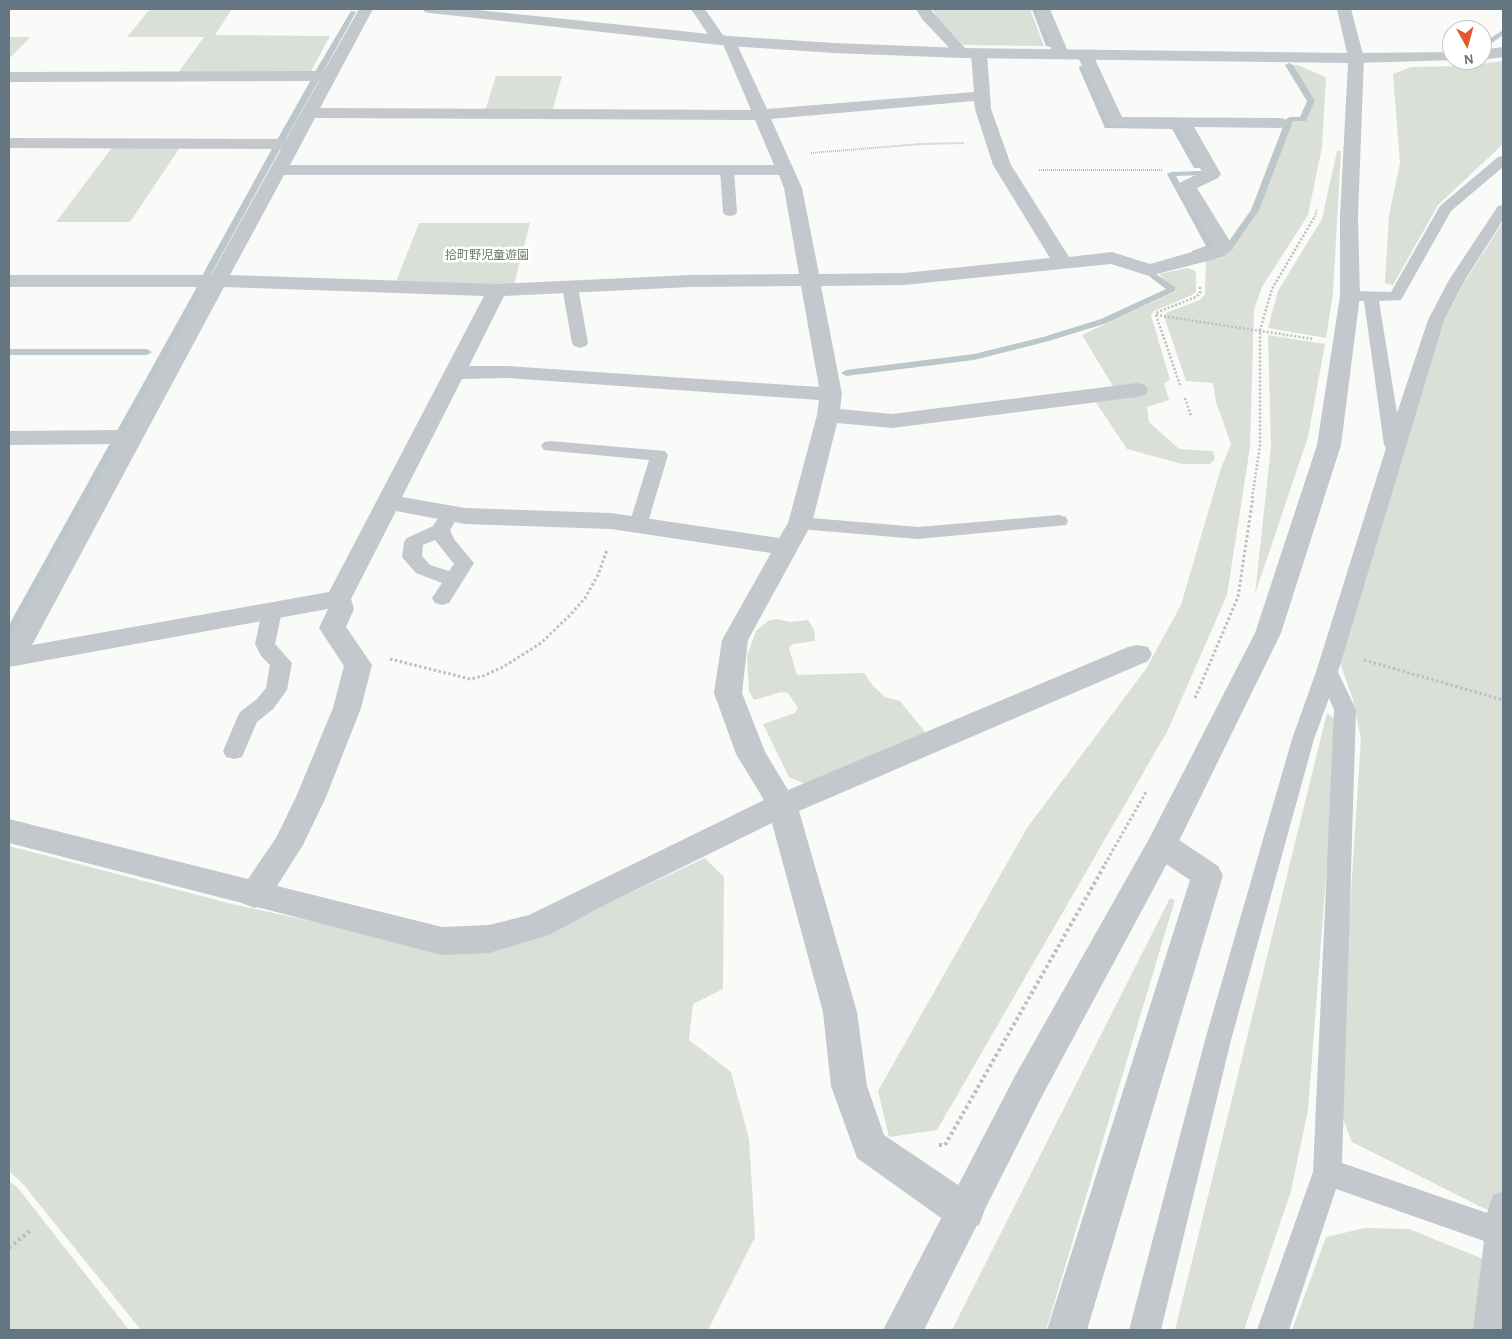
<!DOCTYPE html>
<meta charset="utf-8">
<style>
body{margin:0}
#map{position:relative;width:1512px;height:1339px;overflow:hidden;background:#fafaf8;font-family:"Alegreya Sans",sans-serif}
canvas{display:block}
.frame{position:absolute;inset:0;border:10px solid #657683;pointer-events:none}
.north{position:absolute;left:1442px;top:20px;width:50px;height:50px;box-sizing:border-box;background:#fff;border:1px solid #c1c8cd;border-radius:50%;rotate:173deg;font-size:14px;font-weight:700;line-height:20px;text-align:center;color:#657683}
.north::after{content:'';display:block;margin:auto;width:18px;height:22px;background:#e4572e;clip-path:polygon(50% 0,100% 100%,50% 72%,0 100%)}
</style>
<div id="map">
<canvas width="1512" height="1339"></canvas>
<div class="frame"></div>
<div class="north">N</div>
</div>
<script>
const g = document.querySelector('canvas').getContext('2d');
g.lineJoin = 'round';
function fill(path, color) {
  g.fillStyle = color;
  g.fill(path, 'evenodd');
}
function shape(rows) {
  const path = new Path2D();
  for (const r of rows) {
    path.moveTo(r[0], r[1]);
    for (let i = 2; i < r.length; i += 2) path.lineTo(r[i], r[i + 1]);
  }
  return path;
}
function trace(path, color, width, dash) {
  g.strokeStyle = color;
  g.lineWidth = width;
  g.lineCap = dash ? 'butt' : 'round';
  g.setLineDash(dash || []);
  g.stroke(path);
}
function write(font, color, halo, rows, align = 'center') {
  g.font = font + ' "Alegreya Sans","Noto Sans JP",sans-serif';
  g.lineWidth = 5;
  g.setLineDash([]);
  g.textBaseline = 'middle';
  g.strokeStyle = halo;
  g.fillStyle = color;
  for (const [text, x, y, turn = 0] of rows) {
    g.save();
    g.translate(x, y);
    g.rotate((+turn || 0) * Math.PI / 180);
    g.textAlign = isNaN(turn) ? turn : align;
    if (halo) g.strokeText(text, 0, 0);
    g.fillText(text, 0, 0);
    g.restore();
  }
}
fill(shape([
 [150,9,232,9,215,35,330,36,310,73,178,73,204,37,127,37],
 [946,9,1030,9,1044,46,963,45,938,18,933,10],
 [9,37,30,37,9,59],
 [1503,61,1503,144,1438,205,1393,285,1385,283,1389,215,1400,163,1393,74,1411,67,1464,66],
 [1291,65,1297,65,1326,77,1322,147,1308,215,1262,287,1254,309,1250,447,1227,595,1168,730,937,1130,889,1137,878,1091,1027,828,1146,669,1181,605,1221,468,1231,444,1216,402,1213,383,1186,381,1164,316,1168,312,1200,300,1205,294,1206,260,1223,258,1258,211,1293,120,1306,120,1315,101],
 [496,76,562,76,552,112,485,111],
 [114,145,181,146,130,222,56,222],
 [1337,151,1341,151,1333,293,1326,338,1268,328,1278,291,1322,219],
 [1503,222,1503,1216,1481,1207,1352,1142,1337,1104,1361,739,1353,700,1338,657,1443,322,1464,283],
 [419,223,530,223,514,285,396,282],
 [1187,268,1194,270,1196,274,1196,292,1192,295,1154,311,1151,315,1170,380,1164,383,1169,400,1147,407,1149,422,1179,449,1213,451,1215,459,1210,464,1182,464,1127,449,1095,401,1146,394,1141,384,1114,388,1082,335,1176,291,1159,274],
 [1268,335,1325,344,1308,437,1255,594,1271,447],
 [777,619,790,622,808,620,814,630,815,641,793,644,789,648,797,675,864,673,873,686,885,697,900,701,926,733,808,785,789,777,763,724,795,713,798,708,788,693,781,692,754,700,749,691,747,656,756,631,768,621],
 [1327,713,1338,722,1308,1110,1291,1191,1244,1330,1175,1330],
 [9,846,236,905,441,949,536,937,705,858,724,877,723,989,693,1004,689,1040,731,1072,749,1139,755,1237,708,1330,141,1330,23,1184,9,1171],
 [1170,898,1175,900,1046,1330,952,1330],
 [9,1181,18,1188,129,1330,9,1330],
 [1365,1228,1409,1229,1503,1267,1503,1330,1292,1330,1326,1237]
]), '#dadfd7');
fill(shape([
 [1032,9,1038,9,1051,47,1046,46,1032,9],
 [351,11,356,12,323,72,316,74,315,72,351,11],
 [1503,30,1503,35,1486,47,1482,48,1482,44,1503,30],
 [1289,63,1293,65,1315,101,1306,121,1293,121,1259,210,1234,246,1228,246,1227,244,1251,210,1286,119,1290,117,1300,117,1307,101,1285,65,1289,63],
 [1080,66,1087,68,1111,124,1178,125,1201,166,1200,168,1194,168,1172,129,1105,128,1079,68,1080,66],
 [312,78,319,80,285,140,278,142,277,140,312,78],
 [273,147,280,149,211,274,207,277,204,276,203,274,273,147],
 [1201,171,1205,173,1204,175,1176,176,1215,247,1195,256,1192,255,1192,251,1206,246,1167,174,1171,172,1201,171],
 [1153,272,1175,287,1175,291,1107,323,1049,341,974,360,846,376,841,373,846,370,974,354,1043,337,1101,319,1166,289,1150,277,1149,275,1153,272],
 [203,282,208,285,128,429,127,431,119,431,118,429,198,285,203,282],
 [9,349,147,349,152,352,147,355,9,355,9,349],
 [114,442,119,445,15,635,9,639,9,625,109,445,114,442]
]), '#bbc7cb');
trace(shape([
 [811,153,921,144,964,143],
 [1039,170,1163,170],
 [1315,217,1317,209]
]), '#bbbfc2', 2, [1, 1]);
trace(shape([
 [1156,315,1313,339],
 [1180,385,1156,315,1158,312,1196,297,1200,293,1200,285],
 [1185,398,1191,416],
 [1252,498,1260,446,1260,330,1272,289,1315,216]
]), '#bbbfc2', 2.5, [2, 2]);
trace(shape([
 [390,659,470,679,483,676,503,667,541,643,570,615,585,598,598,575,607,550],
 [1364,660,1503,700],
 [1195,698,1238,597,1253,497],
 [1105,864,1146,792]
]), '#bbbfc2', 3, [2.5, 2.5]);
trace(shape([
 [939,1145,945,1145,1106,863],
 [9,1248,31,1230]
]), '#bbbfc2', 4, [3, 3]);
fill(shape([
 [1503,156,1503,167,1451,211,1401,300,1379,301,1397,413,1428,320,1449,280,1498,206,1503,205,1503,220,1465,280,1444,320,1338,672,1356,710,1342,1163,1487,1213,1493,1195,1503,1191,1503,1330,1473,1330,1484,1241,1336,1189,1289,1330,1257,1330,1313,1172,1334,710,1329,698,1314,739,1231,1040,1161,1330,1129,1330,1205,1040,1292,739,1316,672,1386,448,1384,445,1364,301,1350,301,1345,299,1342,296,1345,293,1350,291,1391,292,1440,206,1498,157,1503,156],
 [727,166,734,170,737,212,735,215,730,216,725,215,723,212,720,170,727,166],
 [570,282,575,284,578,287,588,343,586,346,580,348,574,346,572,343,562,287,565,284,570,282],
 [550,441,665,451,668,455,646,529,639,531,632,529,629,525,649,460,544,450,541,446,544,442,550,441],
 [451,507,458,509,460,513,450,530,454,539,474,563,449,603,442,605,435,603,432,598,442,583,416,573,402,557,404,542,407,538,433,526,444,509,451,507],
 [435,540,454,564,449,571,430,565,422,556,423,545,435,540],
 [1059,515,1066,517,1068,521,1066,525,918,539,800,529,793,527,790,523,793,519,800,517,918,527,1059,515],
 [272,604,279,606,282,611,275,644,292,663,287,690,273,709,257,722,242,757,234,759,226,757,223,751,237,718,240,712,257,699,266,688,270,665,261,656,255,644,262,611,265,606,272,604]
]), '#c3c8cc');
fill(shape([
 [359,9,373,9,320,108,751,110,723,44,714,43,691,9,705,9,725,38,734,38,767,109,974,92,971,53,974,50,984,50,987,53,991,109,1011,165,1069,257,1112,252,1150,264,1213,246,1178,186,1181,182,1202,172,1177,127,1110,126,1077,55,1080,52,1090,52,1093,55,1122,117,1279,118,1285,119,1287,123,1285,127,1279,128,1194,127,1221,174,1218,178,1197,188,1234,248,1223,257,1149,276,1111,264,904,285,821,286,842,394,840,409,892,414,1137,383,1145,385,1148,390,1145,395,1137,397,892,428,837,423,812,523,748,640,742,693,765,752,788,790,1128,647,1138,645,1148,647,1152,654,1148,661,799,811,857,1012,867,1086,884,1135,979,1199,984,1212,979,1225,965,1230,951,1225,857,1158,831,1086,823,1012,772,823,597,909,549,935,489,953,442,955,257,907,254,908,242,903,9,843,9,819,248,879,276,838,296,797,333,708,344,666,319,628,328,609,9,667,9,638,117,444,9,445,9,431,124,430,204,287,9,287,9,275,211,275,281,149,9,148,9,138,286,139,319,81,9,82,9,72,324,71,359,9],
 [974,101,975,109,993,165,1050,258,904,273,819,274,802,188,771,119,974,101],
 [315,118,755,120,774,165,290,165,315,118],
 [284,175,779,175,784,188,799,274,691,275,497,284,230,275,284,175],
 [801,286,819,387,507,366,469,366,504,296,691,287,801,286],
 [224,287,484,296,329,592,32,645,224,287],
 [507,378,819,400,817,415,788,523,779,538,611,513,465,508,402,497,462,379,507,378],
 [396,511,465,524,611,529,771,553,722,640,714,693,736,754,764,800,529,915,489,925,442,927,277,886,303,845,326,797,361,708,372,665,346,627,354,609,351,599,396,511],
 [916,9,930,9,967,50,970,53,967,56,957,56,922,19,916,9],
 [1036,9,1050,9,1069,54,1066,57,1056,57,1053,54,1036,9],
 [1503,47,1503,57,1482,60,1482,50,1503,47],
 [1452,52,1452,60,1457,60,1356,63,1351,61,1348,58,1351,55,1356,53,1452,52],
 [1162,833,1173,836,1218,866,1223,875,1087,1330,1047,1330,1190,880,1151,854,1147,845,1151,836,1162,833]
]), '#c3c8cc');
fill(shape([
 [423,9,468,9,729,36,834,43,962,48,1347,53,1337,9,1351,9,1364,58,1358,216,1360,296,1341,445,1281,633,1177,845,1041,1098,924,1330,883,1330,1015,1076,1149,839,1255,633,1317,445,1340,296,1340,216,1348,63,962,58,834,53,729,46,430,13,425,12,423,9]
]), '#c3c8cc');
write('12px', '#687a64', '#fff', [
 ["拾町野児童遊園",487,255]
]);
</script>
